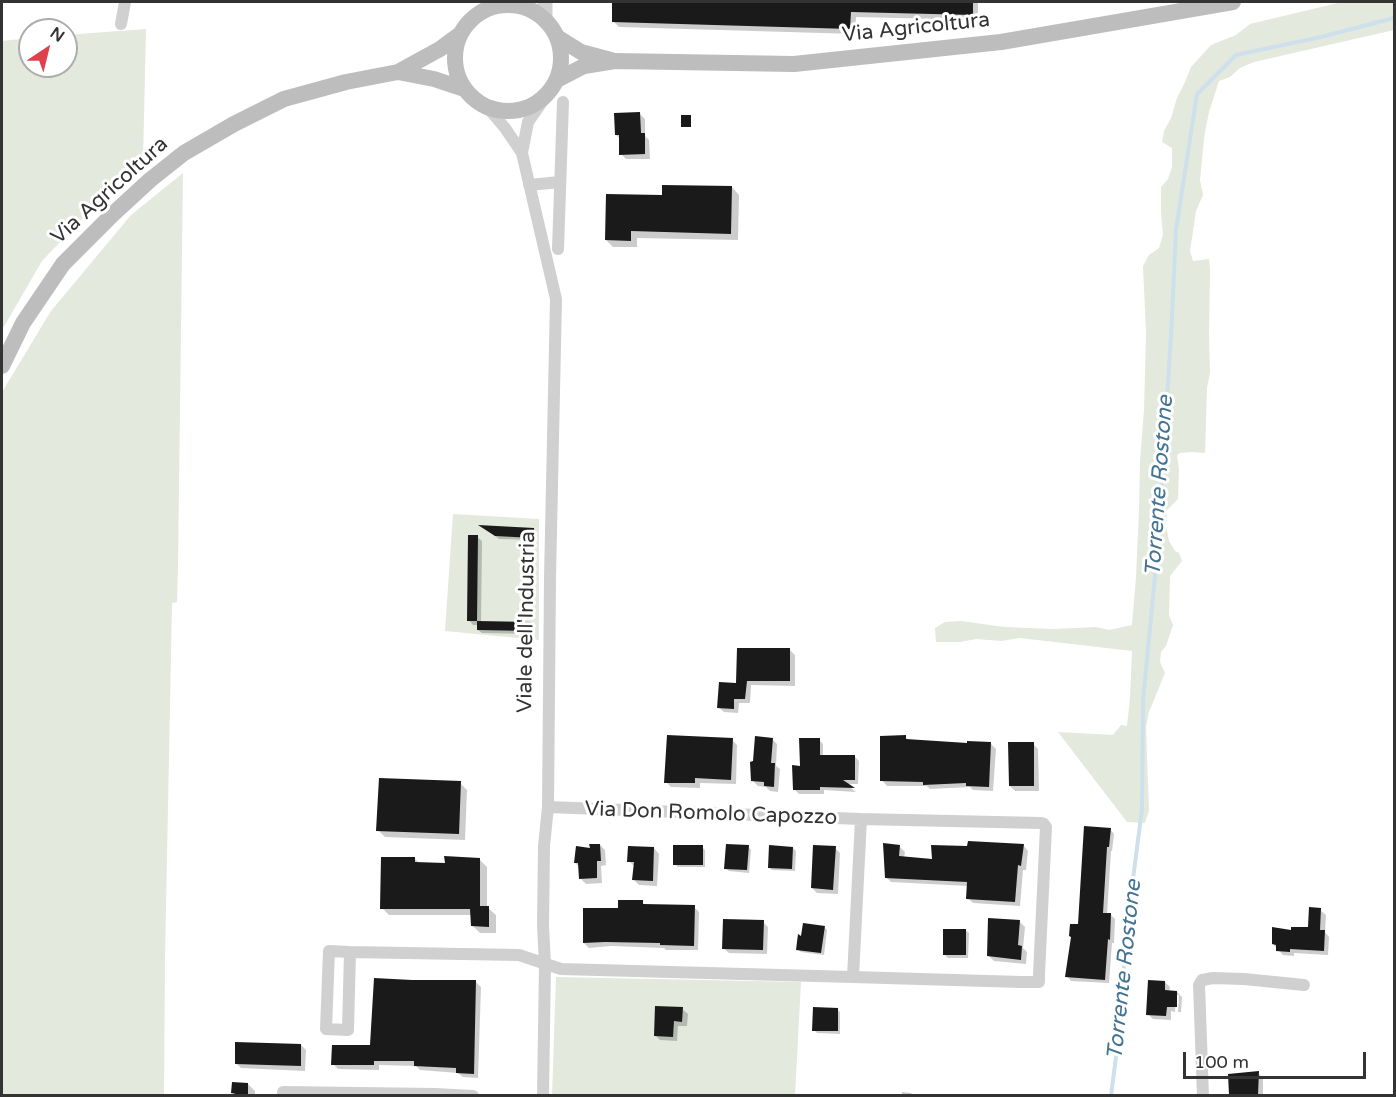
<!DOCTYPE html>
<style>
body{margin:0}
#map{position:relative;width:1396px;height:1097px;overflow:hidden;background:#fff;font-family:"Varela Round",sans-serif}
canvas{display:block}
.frame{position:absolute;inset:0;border:3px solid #333;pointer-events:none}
.north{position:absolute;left:18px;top:18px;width:60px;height:60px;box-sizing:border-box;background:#fff;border:2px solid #adadad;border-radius:50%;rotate:35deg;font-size:16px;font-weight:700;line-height:24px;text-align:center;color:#333}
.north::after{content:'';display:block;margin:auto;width:21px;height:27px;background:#df404b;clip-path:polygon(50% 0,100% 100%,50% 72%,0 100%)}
.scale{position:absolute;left:1183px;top:1052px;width:183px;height:27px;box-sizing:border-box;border:3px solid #333;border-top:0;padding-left:8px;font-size:18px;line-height:21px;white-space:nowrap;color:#333;-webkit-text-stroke:4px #fff;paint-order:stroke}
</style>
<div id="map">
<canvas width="1396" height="1097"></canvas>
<div class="frame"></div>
<div class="north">N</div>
<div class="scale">100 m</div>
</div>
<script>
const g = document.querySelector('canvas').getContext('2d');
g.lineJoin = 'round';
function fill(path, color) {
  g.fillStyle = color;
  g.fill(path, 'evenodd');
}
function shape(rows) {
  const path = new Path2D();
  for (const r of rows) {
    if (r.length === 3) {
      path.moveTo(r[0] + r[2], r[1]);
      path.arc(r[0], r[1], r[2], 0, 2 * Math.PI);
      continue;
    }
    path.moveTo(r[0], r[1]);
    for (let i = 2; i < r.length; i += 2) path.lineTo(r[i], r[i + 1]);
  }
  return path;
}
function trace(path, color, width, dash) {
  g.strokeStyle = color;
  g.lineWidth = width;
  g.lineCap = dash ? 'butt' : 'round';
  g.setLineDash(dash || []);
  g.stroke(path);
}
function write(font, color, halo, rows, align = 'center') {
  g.font = font + ' "Varela Round",sans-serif';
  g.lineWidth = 6;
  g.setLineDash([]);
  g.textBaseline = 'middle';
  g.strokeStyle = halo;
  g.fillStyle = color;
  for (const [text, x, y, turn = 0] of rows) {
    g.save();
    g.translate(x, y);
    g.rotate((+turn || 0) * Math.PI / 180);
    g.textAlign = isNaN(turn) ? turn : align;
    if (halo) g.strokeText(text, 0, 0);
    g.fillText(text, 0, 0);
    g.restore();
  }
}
fill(shape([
 [1342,2,1394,2,1394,30,1254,62,1240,68,1230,77,1219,81,1209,112,1204,138,1200,180,1203,195,1196,211,1190,251,1193,261,1209,259,1210,270,1209,335,1210,373,1207,388,1205,453,1192,452,1180,453,1177,455,1179,469,1178,499,1167,510,1166,526,1169,541,1175,551,1179,553,1182,561,1170,576,1169,615,1173,625,1166,646,1161,652,1160,662,1165,673,1149,712,1146,727,1149,810,1145,823,1127,822,1058,732,1113,735,1121,725,1127,726,1130,698,1132,651,1020,638,1001,641,976,639,960,642,936,642,935,628,945,622,961,621,1004,627,1053,629,1096,627,1109,630,1132,625,1136,577,1139,512,1140,461,1144,410,1146,333,1143,266,1149,255,1159,248,1163,235,1161,212,1161,187,1168,179,1172,167,1172,148,1162,142,1164,131,1171,118,1177,98,1185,82,1191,67,1211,45,1236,35,1250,24],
 [146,29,143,161,125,174,42,261,2,330,2,41,30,38,30,66,66,66,66,35],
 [183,173,178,564,177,602,172,603,165,959,164,1095,2,1095,2,392,51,311,131,215],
 [453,514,539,519,539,640,445,631],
 [556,977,801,982,795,1095,552,1096]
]), '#e3e9dd');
fill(shape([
 [614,2,978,2,978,20,856,17,855,34,619,27,613,21],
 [640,114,645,119,645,136,649,140,650,159,626,159,621,154,621,139,616,135],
 [732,187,739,195,738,240,637,238,637,247,613,247,606,240,663,196],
 [482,526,534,529,537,532,536,540,499,539],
 [477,537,482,541,481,622,531,623,534,626,534,634,482,633,478,630,478,625,473,625,469,620],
 [790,650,795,655,795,686,751,685,750,703,739,703,738,713,724,712,718,707,738,685],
 [905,737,910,741,991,744,996,749,993,791,973,790,970,787,930,789,927,786,887,786,882,780],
 [772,739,777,744,776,766,780,769,778,792,770,791,766,787,758,786,753,781],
 [732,740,737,745,736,784,700,783,700,788,671,787,666,782],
 [819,740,823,744,823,757,855,757,859,761,858,784,846,784,856,792,824,790,824,794,799,794,795,790,802,767],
 [1033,744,1038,749,1039,791,1015,791,1010,786],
 [460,783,467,790,465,840,385,837,378,830],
 [1110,829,1114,834,1112,851,1111,851,1107,914,1111,915,1115,919,1114,943,1112,943,1109,983,1071,981,1067,976,1080,926],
 [600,845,605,850,606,865,601,866,602,883,586,884,581,879,580,867,575,863,591,849],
 [1023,845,1028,851,1026,870,1023,870,1020,906,973,903,968,898,968,886,891,882,886,877,899,846,905,852,904,858,933,861],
 [748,846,751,850,749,873,729,871,726,868],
 [702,847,705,850,705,867,678,867,675,864],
 [654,848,659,854,657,886,639,885,634,880,635,867,629,861],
 [793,848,796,851,795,871,772,870,769,867],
 [835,848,840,853,838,894,817,893,812,888],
 [414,858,420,864,447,865,480,860,487,867,487,907,496,915,496,933,480,933,473,926,472,915,389,915,382,908],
 [642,902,646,906,694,907,699,912,698,950,666,950,664,948,611,946,589,948,584,943,620,910],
 [1320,910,1326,915,1325,932,1329,937,1328,955,1294,953,1294,956,1283,955,1273,944,1292,932,1309,929],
 [763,922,768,927,767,954,729,953,723,948],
 [1020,922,1025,927,1023,948,1027,952,1026,964,994,961,989,956],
 [824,927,827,930,824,955,801,952,798,949],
 [965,930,969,933,968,958,948,958,945,955],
 [476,982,481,987,478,1078,463,1077,458,1073,420,1070,416,1066,379,1065,379,1070,338,1069,333,1064,371,1047],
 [1165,982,1170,987,1169,992,1177,992,1182,997,1181,1012,1178,1012,1179,995,1176,995,1175,1012,1171,1011,1171,1020,1153,1019,1148,1014],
 [682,1009,688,1014,687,1026,678,1026,677,1041,660,1040,655,1035],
 [837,1009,840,1012,840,1034,817,1033,814,1030],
 [301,1045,306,1050,305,1071,241,1068,236,1063],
 [1258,1073,1263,1078,1263,1096,1231,1096,1230,1076],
 [248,1084,255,1091,255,1096,236,1096,233,1092],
 [902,1092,911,1093,914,1096,902,1096]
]), '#0003');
trace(shape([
 [1111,1096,1122,1010,1125,941,1142,809,1143,700,1157,556,1171,336,1176,230,1197,94,1236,55,1321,37,1394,18]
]), '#cde0eb', 4);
fill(shape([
 [612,2,973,2,973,15,851,12,850,29,612,22],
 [640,112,641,133,645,133,645,154,619,155,619,135,615,135,614,113],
 [681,115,691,115,691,127,681,127],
 [662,185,732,186,731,234,631,231,631,241,605,240,606,194,662,195],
 [478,525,534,528,534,538,495,536],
 [468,535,478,535,477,621,467,621],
 [477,621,531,622,531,631,477,630],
 [737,648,790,648,790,681,747,681,745,699,734,699,734,709,717,708,719,682,736,683],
 [667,735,733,738,731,780,695,778,695,783,664,783],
 [906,735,906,739,967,743,967,741,991,742,989,787,966,786,966,783,923,785,923,782,880,781,880,736],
 [755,736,773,738,771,763,775,763,774,787,764,786,764,782,751,781,750,762,753,761],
 [799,738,820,738,820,755,855,755,855,780,843,780,855,788,820,787,820,790,793,790,792,765,800,766],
 [1008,742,1034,742,1034,786,1009,786],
 [379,778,461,781,459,834,376,831],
 [1084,826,1111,828,1109,847,1107,847,1103,913,1111,913,1110,940,1108,939,1105,980,1065,977,1071,937,1069,936,1070,924,1078,924],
 [968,841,1024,844,1021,866,1018,865,1015,902,966,899,967,882,885,878,883,843,900,845,899,856,932,859,931,845,967,846],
 [589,844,600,844,601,861,597,861,597,878,579,879,578,863,574,863,576,846,590,848],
 [726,844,749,845,747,870,724,869],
 [673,845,703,845,703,865,673,865],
 [769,845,793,847,792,869,768,868],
 [813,845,836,846,833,890,811,888],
 [628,846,654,847,653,881,632,880,634,862,627,862],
 [444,856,480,858,480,906,489,906,489,927,471,926,470,909,380,909,381,857,415,857,415,862,445,863],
 [618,900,643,900,643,904,695,905,694,946,660,945,660,943,605,942,583,943,583,908,618,908],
 [1309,907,1321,908,1320,930,1325,930,1324,951,1290,949,1290,952,1276,951,1276,945,1272,944,1272,927,1291,930,1291,927,1308,927],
 [988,918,1020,920,1018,945,1022,946,1021,960,987,956],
 [723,919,764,920,763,950,722,949],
 [803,923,825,926,821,953,796,950,798,934,801,936],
 [943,929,966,929,966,955,943,955],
 [374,978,412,980,476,980,474,1074,456,1073,456,1068,414,1066,414,1061,374,1061,374,1065,331,1065,332,1045,370,1045],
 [1148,980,1165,981,1165,990,1177,991,1177,1007,1167,1007,1166,1016,1146,1015],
 [655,1006,683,1007,682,1022,674,1021,673,1037,654,1036],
 [813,1007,838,1008,838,1031,812,1031],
 [235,1042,301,1044,301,1066,235,1064],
 [1259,1071,1258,1095,1229,1095,1228,1074],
 [232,1082,248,1083,248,1095,241,1095,231,1093]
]), '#1a1a1a');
trace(shape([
 [121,24,125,2],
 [489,109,505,128,522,153,556,299,550,578,548,807,544,846,543,926,545,964,543,1096],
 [522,153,528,122,546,96],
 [529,185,560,182],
 [558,249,563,102],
 [350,952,348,1030,326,1029,329,951,350,952,519,955,561,969,853,977,861,819,548,807],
 [853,977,1021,982,1039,982,1039,974,1046,827,1044,824,1041,823,861,819],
 [283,1096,283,1092,435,1094,473,1096],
 [1203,1096,1199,985,1202,980,1213,978,1244,979,1304,985]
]), '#d0d0d0', 12);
trace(shape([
 [488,8,512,2],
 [545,20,545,2]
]), '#d0d0d0', 15);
trace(shape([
 [508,58,53],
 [557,37,581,52,611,60],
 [398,72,434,79,464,89],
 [557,80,584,66,615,61,794,64,1001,42,1233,2],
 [2,366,23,323,63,264,113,214,150,180,184,153,234,124,284,99,346,82,398,72,440,49,459,35]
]), '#bdbdbd', 16);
write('21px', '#333', '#fff', [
 ["Via Agricoltura",916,28,-6],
 ["Via Agricoltura",110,191,-42],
 ["Viale dell'Industria",527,622,-89],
 ["Via Don Romolo Capozzo",711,814,2]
]);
write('italic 22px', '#437493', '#fff', [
 ["Torrente Rostone",1160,486,-86],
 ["Torrente Rostone",1125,970,-84]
]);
</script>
